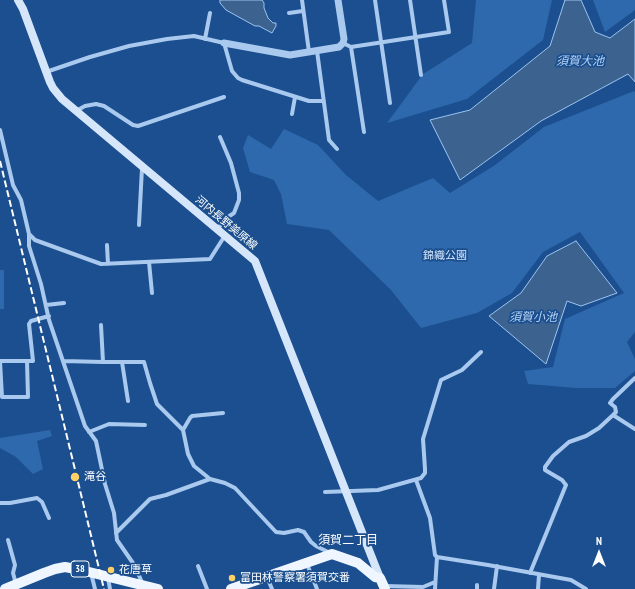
<!DOCTYPE html>
<meta charset="utf-8">
<style>
body{margin:0}
#map{position:relative;width:635px;height:589px;overflow:hidden;background:#1b4f8f;font-family:"PT Sans Narrow",sans-serif}
canvas{display:block}
.north{position:absolute;left:579px;top:533px;width:40px;height:40px;-webkit-text-stroke:3px #1b4f8f;paint-order:stroke;rotate:0deg;font-size:11px;font-weight:700;line-height:16px;text-align:center;color:#fff}
.north::after{content:'';display:block;margin:auto;width:14px;height:18px;background:#fff;clip-path:polygon(50% 0,100% 100%,50% 72%,0 100%)}
</style>
<div id="map">
<canvas width="635" height="589"></canvas>
<div class="north">N</div>
</div>
<script>
const g = document.querySelector('canvas').getContext('2d');
g.lineJoin = 'round';
function fill(path, color) {
  g.fillStyle = color;
  g.fill(path, 'evenodd');
}
function shape(rows) {
  const path = new Path2D();
  for (const r of rows) {
    path.moveTo(r[0], r[1]);
    for (let i = 2; i < r.length; i += 2) path.lineTo(r[i], r[i + 1]);
  }
  return path;
}
function trace(path, color, width, dash) {
  g.strokeStyle = color;
  g.lineWidth = width;
  g.lineCap = dash ? 'butt' : 'round';
  g.setLineDash(dash || []);
  g.stroke(path);
}
function write(font, color, halo, rows, align = 'center') {
  g.font = font + ' "PT Sans Narrow","Noto Sans JP",sans-serif';
  g.lineWidth = 3.5;
  g.setLineDash([]);
  g.textBaseline = 'middle';
  g.strokeStyle = halo;
  g.fillStyle = color;
  for (const [text, x, y, turn = 0] of rows) {
    g.save();
    g.translate(x, y);
    g.rotate((+turn || 0) * Math.PI / 180);
    g.textAlign = isNaN(turn) ? turn : align;
    if (halo) g.strokeText(text, 0, 0);
    g.fillText(text, 0, 0);
    g.restore();
  }
}
fill(shape([
 [476,0,552,0,543,40,467,99,387,123,423,74,472,43],
 [593,0,635,0,635,10,605,32],
 [634,91,635,92,635,332,627,342,635,359,635,371,615,388,576,388,528,384,524,371,553,367,565,319,624,293,580,232,543,252,512,293,477,313,421,328,391,290,329,230,287,224,281,194,274,180,250,172,243,148,248,135,271,149,284,129,318,145,346,175,378,201,433,178,450,193,495,165,544,127],
 [0,270,4,270,4,309,0,309],
 [50,430,52,436,37,441,43,469,33,474,16,457,0,448,0,438]
]), '#2e69ad');
const water = shape([
 [220,0,262,0,264,3,264,8,268,18,273,23,276,23,276,26,272,33,259,26,255,26,226,10,220,3,220,0],
 [565,0,581,0,595,32,610,38,635,19,635,82,628,74,541,121,460,180,430,120,470,110,550,46,565,0],
 [576,241,617,293,581,306,567,301,546,364,489,316,521,293,547,256,576,241]
]);
fill(water, '#3c6290');
trace(water, '#9cc4f0', 1);
trace(shape([
 [302,0,309,52],
 [375,0,390,103],
 [410,0,421,75],
 [289,13,303,11],
 [205,39,210,13],
 [343,43,351,47,449,32,444,0],
 [351,47,364,132],
 [317,51,329,140,337,149],
 [46,72,90,57,129,46,167,39,194,36,224,43,232,71,238,78,242,80,309,101,324,101],
 [76,111,85,106,96,104,104,106,133,125,138,126,224,97],
 [292,114,295,97],
 [0,130,13,185,21,200,29,234,29,246,41,284,49,320,85,426,96,441,105,484,114,513,117,540,135,566,143,585],
 [139,225,142,168],
 [217,230,225,219,234,213,239,200,239,193,231,163,220,137],
 [29,234,35,240,101,264,210,259,224,237],
 [107,245,108,264],
 [149,262,152,293],
 [46,305,64,303],
 [101,325,103,362],
 [0,361,2,397,28,397,27,361],
 [0,361,33,361,29,324,31,321,49,316],
 [64,361,103,362,144,362,150,383,157,404,183,430,188,454,194,466,210,479,225,483,235,488,276,532,284,533,298,530,304,532,311,542,316,546,330,553],
 [122,362,128,401],
 [613,415,635,429],
 [183,430,190,418,192,416,223,413],
 [89,432,109,424,145,425],
 [416,480,430,518,435,555,437,557,435,589],
 [325,492,378,490,421,478,425,473,425,469,423,439,441,380,462,370,481,352],
 [0,503,10,503,37,498,42,502,49,518],
 [116,533,150,499,166,495,210,479],
 [8,540,15,565,13,573,16,584],
 [437,557,488,565,571,580,586,589],
 [307,564,317,589],
 [198,566,207,589],
 [91,573,95,589],
 [530,573,566,485,562,480,545,470,545,467,553,456,569,442,586,436,599,428,613,415,616,412,615,407,610,403,613,399,635,378],
 [267,577,272,589],
 [108,578,110,589],
 [385,586,423,587,435,582],
 [477,589,477,585],
 [494,589,497,566],
 [538,589,539,575]
]), '#a9c9ee', 4);
trace(shape([
 [224,43,290,55,339,47,343,43,344,39,338,0]
]), '#a9c9ee', 7);
trace(shape([
 [18,0,23,9,50,82,53,88,62,99,255,261,380,578]
]), '#d6e6fa', 8);
trace(shape([
 [5,589,44,573,55,569,65,567,81,570,158,589],
 [231,589,332,554,358,563,375,577,380,578,385,589]
]), '#f0f6ff', 10);
trace(shape([
 [0,161,104,589]
]), '#fff', 2, [7, 3]);
for (const [x, y, r, color] of [
 [75,477,5,"#ffd166"],
 [111,570,4,"#ffd166"],
 [232,578,4,"#ffd166"]
]) {
  const dot = new Path2D();
  dot.arc(x, y, r, 0, 2 * Math.PI);
  g.fillStyle = color;
  g.fill(dot);
  trace(dot, '#1b4f8f', 1.5);
}
for (const [x, y, w] of [
 [80,569,18]
]) {
  const box = new Path2D();
  box.roundRect(x - w / 2, y - 8, w, 16, 3);
  g.fillStyle = '#1b4f8f';
  g.fill(box);
  trace(box, '#fff', 1);
}
write('bold 10px', '#fff', null, [
 ["38",80,569]
]);
write('11px', '#fff', '#1b4f8f', [
 ["河内長野美原線",226,223,40]
]);
write('11px', '#cfe3fa', '#1b4f8f', [
 ["錦織公園",445,256]
]);
write('11px', '#fff', '#1b4f8f', [
 ["滝谷",84,477],
 ["花唐草",119,570],
 ["富田林警察署須賀交番",240,578]
], 'left');
write('italic 12px', '#b5d3f5', '#1b4f8f', [
 ["須賀大池",580,62],
 ["須賀小池",533,318]
]);
write('12px', '#fff', '#1b4f8f', [
 ["須賀二丁目",348,541]
]);
</script>
